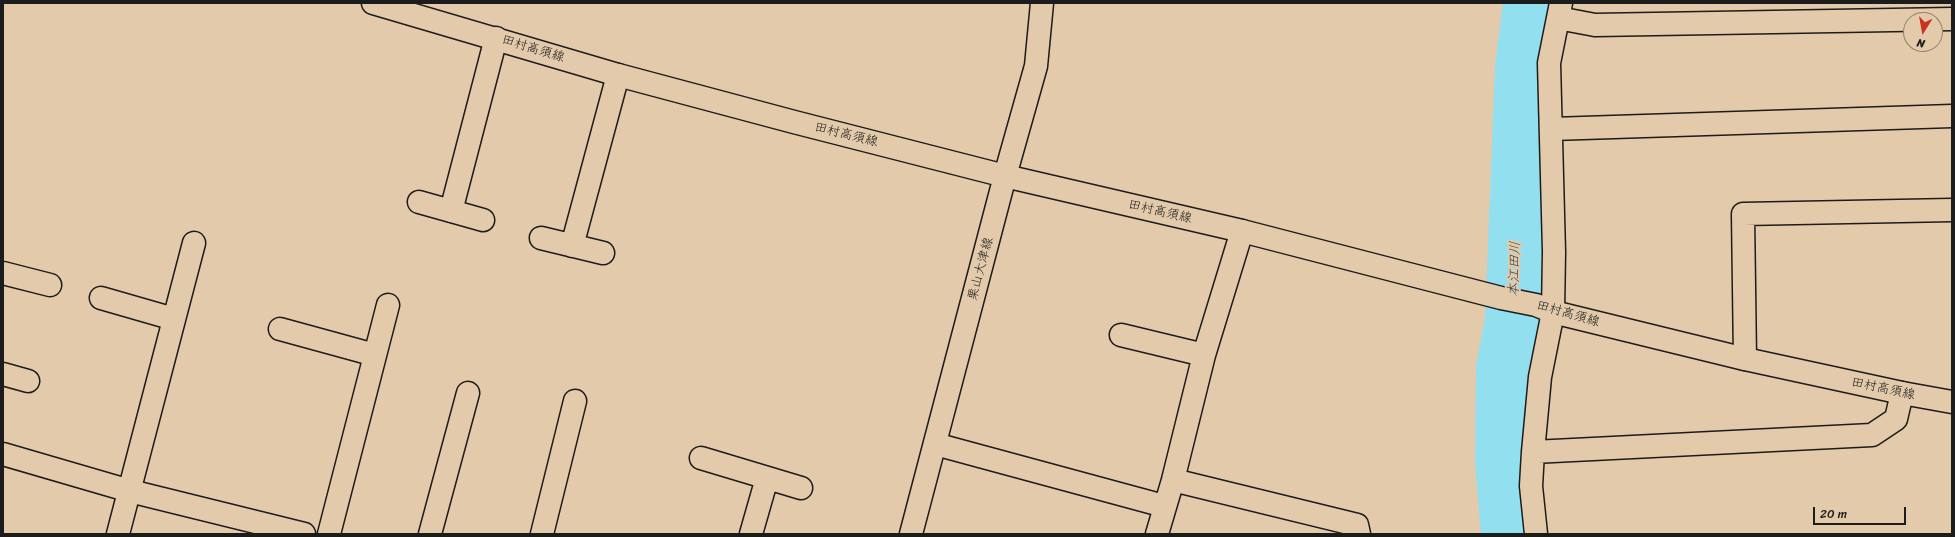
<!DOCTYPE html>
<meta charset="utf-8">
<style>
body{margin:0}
#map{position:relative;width:1955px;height:537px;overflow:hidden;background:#e2caab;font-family:Sriracha,sans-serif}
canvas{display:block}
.frame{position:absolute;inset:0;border:4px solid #1c1c1c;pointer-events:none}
.north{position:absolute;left:1903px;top:12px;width:40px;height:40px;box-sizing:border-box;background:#e2caab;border:1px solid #938472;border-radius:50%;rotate:191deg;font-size:11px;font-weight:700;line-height:16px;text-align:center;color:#1c1c1c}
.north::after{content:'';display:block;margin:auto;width:14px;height:18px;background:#c8321e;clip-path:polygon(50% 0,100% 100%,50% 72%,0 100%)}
.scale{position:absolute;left:1813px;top:507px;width:93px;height:18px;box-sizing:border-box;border:2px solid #1c1c1c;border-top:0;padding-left:5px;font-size:12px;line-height:14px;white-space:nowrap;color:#1c1c1c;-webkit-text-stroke:3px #e2caab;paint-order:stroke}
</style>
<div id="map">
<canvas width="1955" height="537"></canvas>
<div class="frame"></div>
<div class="north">N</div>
<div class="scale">20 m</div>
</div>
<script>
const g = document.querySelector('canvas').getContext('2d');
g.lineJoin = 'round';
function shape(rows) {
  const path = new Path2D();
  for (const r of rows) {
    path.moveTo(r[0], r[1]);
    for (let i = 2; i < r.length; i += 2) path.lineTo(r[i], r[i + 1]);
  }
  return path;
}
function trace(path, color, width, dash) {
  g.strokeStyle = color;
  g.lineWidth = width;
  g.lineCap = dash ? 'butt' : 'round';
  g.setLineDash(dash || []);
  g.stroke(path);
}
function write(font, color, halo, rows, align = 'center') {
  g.font = font + ' Sriracha,"Klee One",sans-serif';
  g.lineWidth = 4;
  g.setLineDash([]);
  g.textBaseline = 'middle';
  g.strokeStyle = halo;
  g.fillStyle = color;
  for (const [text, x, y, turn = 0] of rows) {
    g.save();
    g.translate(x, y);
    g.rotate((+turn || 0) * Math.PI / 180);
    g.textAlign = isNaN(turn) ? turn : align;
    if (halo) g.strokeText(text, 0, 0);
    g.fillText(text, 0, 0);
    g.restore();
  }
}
trace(shape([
 [1509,534,1503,462,1504,368,1513,320,1523,68,1531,3]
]), '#91dfef', 56);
const minor = shape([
 [1558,18,1595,25,1952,19],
 [1552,129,1952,116],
 [419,202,483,220],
 [451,211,496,38],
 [541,238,603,253],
 [572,246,618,75],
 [3,273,50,285],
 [101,298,174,319],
 [280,329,375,355],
 [1121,335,1204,355],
 [1745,359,1743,214,1952,210],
 [3,374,28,381],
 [935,444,1164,506],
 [1533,452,1872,435,1896,419,1902,393],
 [3,454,130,491,304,534],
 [701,458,801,488],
 [1173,480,1357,525,1359,534],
 [118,534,194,243],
 [329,534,388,305],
 [430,534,468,393],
 [542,534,575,401],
 [751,534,767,478],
 [1157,534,1173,480,1204,355,1242,231],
 [1536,534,1531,486,1533,452,1540,377,1553,312,1554,252,1549,63,1561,3]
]);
const major = shape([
 [373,3,618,75,794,122,1005,176,1242,231,1501,298,1536,305,1553,312,1745,359,1902,393,1952,402],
 [911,534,1005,176,1036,66,1042,3]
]);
trace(minor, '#1c1c1c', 25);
trace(major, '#1c1c1c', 25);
trace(minor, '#e2caab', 22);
trace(major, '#e2caab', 22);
write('13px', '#1c1c1c', '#e2caab', [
 ["田村高須線",533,49,17],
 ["田村高須線",846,135,14],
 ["田村高須線",1160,212,13],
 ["栗山大津線",981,269,-75],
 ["田村高須線",1568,314,16],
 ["田村高須線",1883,389,12]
]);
write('italic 14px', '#334346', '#e2caab', [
 ["本江田川",1515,269,-88]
]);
</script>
